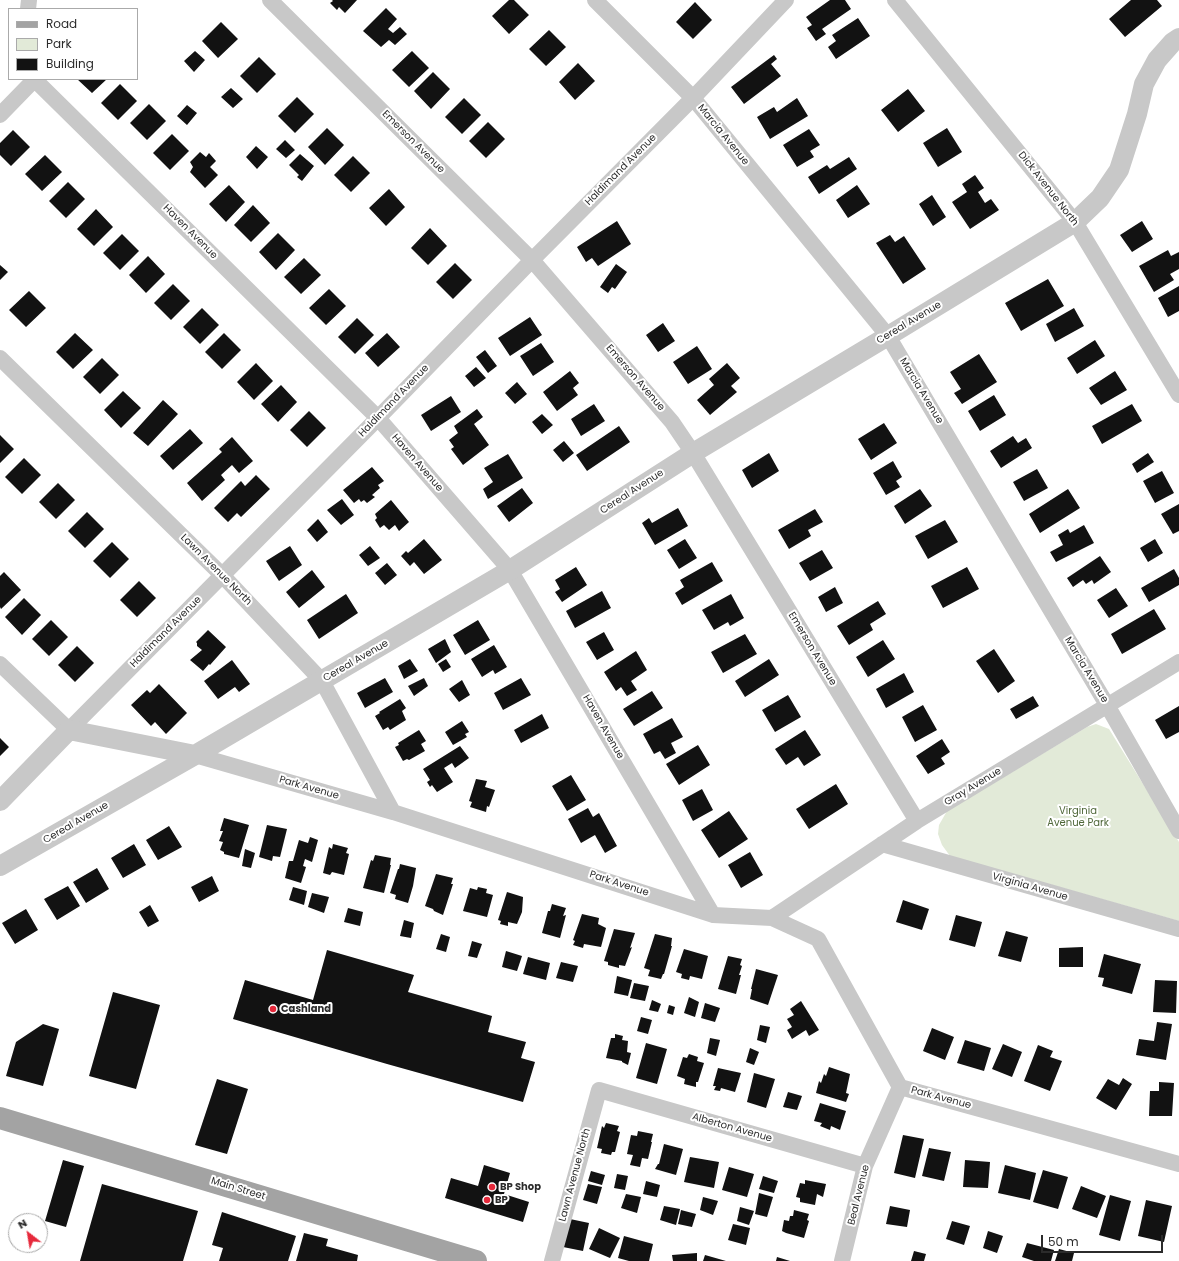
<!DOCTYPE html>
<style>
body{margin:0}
#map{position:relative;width:1179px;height:1261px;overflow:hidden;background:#fff;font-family:Poppins,sans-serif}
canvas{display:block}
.legend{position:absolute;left:8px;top:8px;width:130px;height:72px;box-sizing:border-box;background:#fff;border:1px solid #aaa;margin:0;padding:5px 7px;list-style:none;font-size:12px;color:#2b2b2b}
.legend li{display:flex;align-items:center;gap:8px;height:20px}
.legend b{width:20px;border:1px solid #aaa}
.north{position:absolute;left:8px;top:1213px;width:40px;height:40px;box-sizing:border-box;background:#fff;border:1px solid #aaa;border-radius:50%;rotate:329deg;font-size:11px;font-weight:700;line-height:16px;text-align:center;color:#2b2b2b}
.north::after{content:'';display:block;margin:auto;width:14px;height:18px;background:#e6293b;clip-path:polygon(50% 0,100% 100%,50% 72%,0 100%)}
.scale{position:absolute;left:1041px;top:1235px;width:122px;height:18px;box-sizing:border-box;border:2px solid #2b2b2b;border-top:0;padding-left:5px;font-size:12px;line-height:14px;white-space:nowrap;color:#2b2b2b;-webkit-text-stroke:3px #fff;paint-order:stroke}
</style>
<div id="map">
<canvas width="1179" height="1261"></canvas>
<ul class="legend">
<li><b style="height:5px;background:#a3a3a3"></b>Road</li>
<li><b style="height:11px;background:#e2ead8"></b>Park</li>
<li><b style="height:11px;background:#121212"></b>Building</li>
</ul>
<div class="north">N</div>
<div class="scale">50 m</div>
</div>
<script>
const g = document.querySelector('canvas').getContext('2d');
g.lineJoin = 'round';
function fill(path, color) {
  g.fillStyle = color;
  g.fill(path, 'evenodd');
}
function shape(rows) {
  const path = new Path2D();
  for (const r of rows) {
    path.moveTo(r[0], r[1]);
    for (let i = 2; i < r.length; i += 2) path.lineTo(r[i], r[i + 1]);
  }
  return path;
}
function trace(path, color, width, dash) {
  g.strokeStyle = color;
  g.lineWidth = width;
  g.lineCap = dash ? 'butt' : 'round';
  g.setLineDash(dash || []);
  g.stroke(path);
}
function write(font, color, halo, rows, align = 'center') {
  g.font = font + ' Poppins,sans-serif';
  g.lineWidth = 4;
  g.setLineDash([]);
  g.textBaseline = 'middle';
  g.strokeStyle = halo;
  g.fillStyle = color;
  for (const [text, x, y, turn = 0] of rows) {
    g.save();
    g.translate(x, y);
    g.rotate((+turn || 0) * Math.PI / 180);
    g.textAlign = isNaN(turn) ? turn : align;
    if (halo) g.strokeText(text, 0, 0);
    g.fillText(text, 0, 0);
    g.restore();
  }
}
fill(shape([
 [1096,724,1109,729,1179,842,1179,921,950,856,942,845,938,834,939,825,947,811,1087,727]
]), '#e2ead8');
fill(shape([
 [332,0,357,0,345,13,339,7,337,10,330,3,333,1],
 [509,0,514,0,529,15,509,34,492,16],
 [830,0,845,0,851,9,822,29,826,34,816,41,807,28,812,25,806,17],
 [1131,0,1157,0,1162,6,1125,37,1109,19],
 [695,2,712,20,693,39,676,22],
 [386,8,397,19,388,29,393,33,400,27,407,34,395,45,389,40,381,47,363,31],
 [858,18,870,36,836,59,828,47,836,41,832,35],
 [221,22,238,39,218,58,202,41],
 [549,30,566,47,546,66,529,49],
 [195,51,205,60,194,72,184,61],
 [412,51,429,68,409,87,392,70],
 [774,55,777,59,771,64,781,76,744,104,731,87],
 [259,57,276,74,257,93,240,76],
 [578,63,595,81,575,100,559,82],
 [433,72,450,89,431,109,414,91],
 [77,79,107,79,92,93],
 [120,84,137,101,118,120,101,103],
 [231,88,243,99,233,108,221,97],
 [908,89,925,111,898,132,881,110],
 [297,97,314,114,295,133,278,116],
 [464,98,481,115,462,134,445,117],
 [797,98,808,116,770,139,757,117,774,107,777,112],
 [149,104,166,121,147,140,130,123],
 [187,105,197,113,187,125,177,116],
 [488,122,505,139,486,158,469,141],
 [327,128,344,145,325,165,308,147],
 [947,128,962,152,938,167,923,143],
 [809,129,820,145,810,151,814,157,797,167,783,145],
 [13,130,30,147,11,166,0,155,0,143],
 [172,134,189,151,170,170,153,153],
 [285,140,295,150,286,158,276,149],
 [256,146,268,157,257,169,246,157],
 [200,152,206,157,209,153,216,161,210,167,218,175,205,188,190,172,193,167,190,162],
 [300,154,314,166,302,181,297,177,299,175,289,165],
 [45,155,62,172,42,191,25,174],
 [353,156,370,173,351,192,334,175],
 [849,157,857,169,819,194,808,177,827,165,830,169],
 [975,175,984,188,978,192,985,203,991,199,999,210,970,229,952,202,967,192,962,184],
 [68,182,85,199,66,218,49,201],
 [229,185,245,202,226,222,209,204],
 [857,185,870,204,848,218,836,200],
 [389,189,405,207,386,226,369,208],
 [932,195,946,217,933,226,919,204],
 [253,205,270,223,251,242,234,225],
 [96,209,113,227,94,246,77,229],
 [617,221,631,244,598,266,592,258,586,262,577,247],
 [1142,221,1153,239,1132,252,1120,235],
 [430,228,447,246,428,265,411,248],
 [278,233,295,250,276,270,259,252],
 [122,234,139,251,120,270,103,253],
 [890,235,895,242,904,236,926,269,903,284,876,243],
 [1168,250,1171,256,1179,252,1179,269,1170,274,1174,280,1154,292,1139,266],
 [148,256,165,274,146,293,129,275],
 [304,258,321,275,301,294,284,277],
 [455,263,472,280,453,299,436,282],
 [616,264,627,272,615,289,612,287,608,293,600,287],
 [0,265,8,272,0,280],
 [1048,279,1064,306,1021,331,1005,303],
 [173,284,190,301,171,320,154,303],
 [1179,286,1179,311,1168,317,1158,298],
 [329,289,346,306,326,325,309,308],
 [29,291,46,308,26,327,9,310],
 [202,308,219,325,200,344,183,327],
 [1074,308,1084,326,1055,342,1046,324],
 [530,317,542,335,510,356,498,338],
 [357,318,374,335,355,354,338,337],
 [663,323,675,341,658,352,646,335],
 [75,333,93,350,73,369,56,352],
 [224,333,241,350,222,369,205,352],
 [387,333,400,347,378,367,365,353],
 [1095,340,1105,356,1077,374,1067,358],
 [541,343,554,362,533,376,520,356],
 [697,346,712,369,688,384,673,362],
 [485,350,497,366,488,373,476,357],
 [979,354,997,382,962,404,954,393,961,389,950,372],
 [102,358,119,375,100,394,83,377],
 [256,363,273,381,254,400,237,382],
 [727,363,740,378,731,386,737,392,710,415,697,400,714,385,709,379],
 [476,367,486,378,474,387,465,376],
 [570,371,579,383,573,388,578,395,557,411,543,392],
 [1115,371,1127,390,1101,405,1089,388],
 [517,382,527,394,515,404,505,393],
 [281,385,297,402,278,422,261,404],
 [123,391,141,408,121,428,104,410],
 [994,395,1006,415,980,431,968,411],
 [451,396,461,412,431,431,421,415],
 [163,400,178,414,148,446,133,433],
 [594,404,605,421,581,436,571,419],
 [1132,404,1142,421,1102,444,1092,426],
 [477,409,483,417,474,424,489,445,463,465,451,449,454,447,449,440,458,433,454,426],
 [309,411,326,428,307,447,290,430],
 [542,414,553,425,542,434,532,422],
 [884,423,897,443,871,460,858,439],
 [619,426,630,442,587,471,576,455],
 [190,429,203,443,173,470,160,456],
 [0,435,14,449,0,463],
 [1013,436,1018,443,1026,438,1032,448,1001,468,990,451],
 [232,437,253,461,239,473,232,465,221,475,225,480,202,501,187,483,222,452,219,449],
 [564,441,574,453,563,462,553,450],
 [769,453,779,471,752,488,742,470],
 [1148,453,1154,462,1137,473,1132,464],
 [508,454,523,478,488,499,483,489,493,482,484,468],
 [24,458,41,475,22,494,5,477],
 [893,461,902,477,896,481,900,487,886,495,873,473],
 [372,467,384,481,378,485,380,488,372,495,375,497,367,503,364,500,361,502,359,499,354,503,343,490],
 [1037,469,1048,488,1024,501,1013,482],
 [1162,471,1174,493,1155,503,1143,481],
 [256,475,270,489,241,517,237,513,228,522,214,508,241,481,245,486],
 [58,483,75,500,56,519,39,502],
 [522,488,533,503,509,522,497,506],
 [920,489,932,506,905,524,894,506],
 [1068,489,1080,508,1040,533,1029,514],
 [342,499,354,515,341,525,327,510],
 [391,500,409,522,399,531,395,525,389,530,384,525,380,528,375,520,377,518,375,514],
 [1179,504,1179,531,1173,534,1161,514],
 [678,508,688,526,655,545,642,523,649,518,652,523],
 [815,509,823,522,808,530,811,536,789,549,778,530],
 [87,512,104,529,85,548,68,531],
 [318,519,328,532,317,542,307,530],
 [945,520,958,542,928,559,915,536],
 [1084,525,1094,543,1056,562,1050,552,1063,545,1058,535,1068,529,1070,533],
 [424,539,442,560,424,574,414,562,410,566,401,556,406,551,408,553],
 [685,539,697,558,679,569,667,550],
 [1155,539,1163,553,1148,562,1140,548],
 [112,542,129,559,110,578,93,561],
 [290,546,302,565,279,581,266,561],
 [370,546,380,558,368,566,359,555],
 [822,550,833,568,810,581,799,563],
 [1100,556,1111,572,1094,584,1092,580,1086,584,1083,580,1073,587,1067,578],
 [712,562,723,581,682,605,675,593,684,587,680,580],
 [387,563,397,575,385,585,375,573],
 [576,567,587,585,562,602,555,592,560,589,555,580],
 [967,567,979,589,943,608,931,586],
 [1174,569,1179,578,1179,585,1149,602,1141,588],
 [312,570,325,587,299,608,286,592],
 [4,572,21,590,1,609,0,607,0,576],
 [139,581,156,598,137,617,120,600],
 [835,587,843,603,826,612,818,597],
 [1116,588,1128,606,1109,618,1097,600],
 [602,591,611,608,575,628,566,611],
 [346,594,358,613,319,639,307,620],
 [731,594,744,618,730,626,728,622,714,630,702,610],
 [24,598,41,615,22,635,5,617],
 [878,601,886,614,870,624,873,630,849,645,837,626],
 [1154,609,1166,629,1122,654,1111,634],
 [51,620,68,637,49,656,32,639],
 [478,620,490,640,465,655,453,635],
 [208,630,226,647,210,665,209,664,203,671,190,660,202,650,197,646,197,643,196,642],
 [604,632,614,650,597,660,586,642],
 [745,634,757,654,723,673,711,652],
 [445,639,451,652,436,663,428,649],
 [883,640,895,659,868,677,856,657],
 [494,645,507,667,495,674,493,670,482,677,471,659],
 [77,646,94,663,75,682,58,665],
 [994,649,1015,681,998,693,976,661],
 [636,651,647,670,631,681,637,690,627,696,621,687,616,691,604,672],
 [410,659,418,671,404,679,398,666],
 [446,659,451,667,443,672,438,664],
 [769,659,779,675,745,697,735,681],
 [232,660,250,684,239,692,235,687,218,699,204,681],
 [904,673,914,692,886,708,876,689],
 [385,678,393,692,365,708,357,693],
 [424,678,428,686,414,696,408,686],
 [521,678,531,695,503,710,494,693],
 [462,680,470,695,459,702,449,689],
 [159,684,187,713,166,734,155,722,151,726,131,705,147,690,150,693],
 [652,691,663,708,634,726,623,709],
 [788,695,801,717,775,732,762,710],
 [1033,696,1039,706,1016,719,1010,709],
 [400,699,406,708,402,711,406,720,390,730,388,727,383,730,375,716,380,713,379,712],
 [923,705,937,730,915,742,902,717],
 [1179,706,1179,732,1166,739,1155,720],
 [542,714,549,728,521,743,514,730],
 [672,718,683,737,671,743,676,753,665,759,660,751,654,754,643,734],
 [462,721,469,732,465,734,467,737,453,745,445,732],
 [419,730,426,741,421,744,425,751,409,760,407,759,403,761,395,747,399,745,398,743],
 [805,730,821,755,804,766,798,757,786,765,775,749],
 [0,738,9,747,0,756],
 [942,739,950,752,941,758,945,764,928,774,916,756],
 [698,745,710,765,679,785,666,764],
 [460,746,469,758,455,768,452,763,444,768,453,782,437,792,432,785,430,787,427,782,430,780,423,769],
 [571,775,586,800,567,811,552,786],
 [476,779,487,781,485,787,495,790,489,807,487,806,486,812,470,807,472,802,469,801],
 [836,784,848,804,809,829,796,809],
 [702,789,713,810,693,821,682,800],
 [588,808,593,817,599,813,617,846,605,853,595,835,581,843,568,819],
 [729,811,748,839,719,858,701,830],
 [224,818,249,825,239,858,224,854,224,852,220,850,223,842,219,841,223,831,220,831],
 [267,825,287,829,280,857,273,856,272,861,259,857],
 [169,826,182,847,158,860,146,840],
 [310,837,318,840,312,862,305,859,303,866,306,867,301,883,285,878,289,861,293,861,299,840,308,843],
 [134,844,146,865,123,878,111,858],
 [333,844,348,848,346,853,349,854,344,875,332,872,330,875,323,873,329,847,332,849],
 [245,849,255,853,251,868,242,866],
 [750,852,763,875,741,888,728,865],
 [375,855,391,858,390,865,391,865,384,893,363,888,371,860,373,861],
 [400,864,416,868,413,886,408,903,395,899,396,895,390,893,398,869,399,869],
 [97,868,109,889,86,903,73,882],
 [436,874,453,878,451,884,453,884,443,915,434,911,433,909,425,906],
 [212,876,219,891,199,902,191,887],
 [68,886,80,906,57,920,44,899],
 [293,887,307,891,304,905,289,900],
 [478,887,487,889,486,893,493,895,487,917,463,911,470,888,477,890],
 [507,892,523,897,522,912,517,924,508,922,508,926,500,924,501,921,498,920],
 [312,893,329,897,324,913,308,907],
 [903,900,929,909,922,930,896,922],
 [552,904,566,908,563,916,566,915,560,938,542,933,548,911,550,911],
 [150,905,159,921,148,927,139,912],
 [348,908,363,912,360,926,344,922],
 [26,909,38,930,15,944,2,923],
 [582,914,599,918,598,924,606,928,601,947,584,944,583,948,573,945,575,941,573,940],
 [956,915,982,922,975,947,949,940],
 [404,920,414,923,411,938,400,936],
 [614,929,635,933,630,948,632,947,625,966,619,965,619,968,608,965,608,962,604,961],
 [1006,931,1028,937,1021,962,998,956],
 [441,934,450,937,446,952,436,949],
 [655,934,672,938,671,946,672,946,664,974,663,974,661,979,648,976,650,970,644,968],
 [472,941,482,944,477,958,468,956],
 [1083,947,1083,967,1059,967,1059,948],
 [684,949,708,956,702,979,690,976,689,980,681,978,682,974,676,972],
 [327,950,414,975,408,992,492,1016,488,1032,526,1042,521,1058,535,1062,523,1102,387,1064,233,1019,245,980,313,1000],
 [506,951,522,956,517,971,502,967],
 [1104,954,1141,964,1132,994,1102,986,1104,978,1098,977],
 [728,956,742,959,740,965,742,966,739,975,741,975,736,994,718,989],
 [528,957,550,963,546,980,523,974],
 [561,962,578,966,573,982,556,978],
 [756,969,778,975,768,1005,750,999,752,989,751,989],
 [617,976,632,980,628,996,614,993],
 [1155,980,1177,981,1176,1013,1153,1012],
 [634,983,649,986,645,1001,630,998],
 [113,992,160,1005,136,1089,89,1076],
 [689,997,699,1002,695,1017,684,1013],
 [652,1000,661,1004,658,1012,649,1010],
 [801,1001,819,1030,809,1036,806,1030,792,1039,787,1030,792,1027,787,1019,794,1015,790,1009],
 [705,1003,720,1008,715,1022,701,1018],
 [669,1005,675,1007,673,1015,667,1013],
 [641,1017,652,1020,648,1034,637,1031],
 [1157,1022,1172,1024,1166,1060,1136,1055,1139,1039,1154,1041],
 [43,1024,59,1029,43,1086,6,1076,16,1042],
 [760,1025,770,1027,766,1043,757,1040],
 [932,1028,954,1037,945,1060,923,1051],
 [615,1034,623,1036,622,1040,628,1041,627,1052,631,1053,628,1065,622,1062,622,1061,606,1058,611,1038,615,1038],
 [710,1038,720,1040,716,1056,707,1053],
 [965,1040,991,1048,984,1071,957,1063],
 [646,1043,667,1049,657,1084,636,1078],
 [1003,1044,1022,1052,1012,1077,992,1069],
 [1038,1045,1053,1051,1050,1057,1062,1061,1050,1091,1024,1081],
 [750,1048,759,1052,754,1065,746,1062],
 [689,1054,698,1057,697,1061,704,1063,698,1082,696,1082,696,1087,684,1084,685,1079,677,1076,683,1057,687,1058],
 [829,1067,850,1074,846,1093,849,1094,846,1102,816,1093,819,1081,821,1083,824,1074,826,1076],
 [718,1068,741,1073,735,1092,721,1088,720,1091,714,1090,716,1086,713,1086],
 [754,1073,775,1079,766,1108,747,1102],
 [1123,1078,1132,1084,1116,1110,1096,1098,1108,1079,1119,1085],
 [217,1079,248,1089,227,1154,195,1145],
 [1159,1082,1174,1083,1172,1116,1149,1116,1150,1091,1159,1091],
 [788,1092,802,1096,797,1110,783,1107],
 [820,1103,846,1111,840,1130,831,1126,830,1130,820,1126,822,1123,814,1121],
 [606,1123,619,1126,617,1131,620,1132,615,1152,612,1152,611,1155,601,1153,602,1149,597,1148,602,1126,604,1128],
 [638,1131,653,1134,651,1142,652,1142,648,1159,642,1158,640,1167,630,1165,633,1155,627,1154,631,1135,637,1136],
 [903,1135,924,1139,915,1178,894,1173],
 [664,1144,683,1149,676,1175,655,1169,658,1164,659,1164],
 [929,1148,951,1152,944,1181,922,1176],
 [690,1157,719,1162,714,1188,684,1182],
 [63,1160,84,1166,66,1227,45,1221],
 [965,1160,990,1162,988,1188,963,1187],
 [484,1165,510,1173,504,1194,529,1202,523,1222,445,1198,451,1178,478,1186],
 [1005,1165,1036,1173,1030,1200,998,1193],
 [729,1167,754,1174,747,1197,722,1190],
 [1043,1170,1068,1177,1058,1209,1033,1202],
 [591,1171,605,1175,602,1185,588,1181],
 [617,1174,628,1176,625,1190,614,1188],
 [763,1176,778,1181,774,1193,759,1189],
 [805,1180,826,1184,823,1197,817,1194,815,1205,800,1202,800,1198,796,1197,800,1183,805,1184],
 [646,1181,660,1185,657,1197,643,1194],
 [102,1184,198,1211,183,1261,80,1261],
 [588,1184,602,1187,597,1204,583,1200],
 [1081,1186,1106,1196,1097,1218,1072,1209],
 [759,1193,773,1197,767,1217,755,1214],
 [626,1194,641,1197,637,1213,621,1208],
 [1110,1195,1131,1201,1120,1241,1099,1235],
 [703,1197,718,1201,713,1215,700,1210],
 [1146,1200,1172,1206,1164,1242,1138,1236],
 [664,1206,680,1209,676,1225,660,1220],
 [890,1206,910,1210,907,1227,886,1224],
 [740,1207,754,1211,749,1225,737,1221],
 [681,1210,696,1214,692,1227,678,1224],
 [794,1210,809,1214,807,1220,809,1221,804,1238,786,1233,782,1231,784,1220,789,1221,790,1216,793,1216],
 [222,1212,296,1236,288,1261,219,1261,223,1248,212,1245],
 [570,1219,589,1223,583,1251,563,1247],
 [952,1221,970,1226,964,1245,946,1239],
 [733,1224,750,1228,746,1245,728,1240],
 [599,1228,620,1238,610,1258,589,1249],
 [988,1231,1003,1236,997,1253,983,1248],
 [304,1233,328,1239,326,1246,358,1255,357,1261,296,1261],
 [624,1236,653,1244,649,1261,629,1261,618,1258],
 [1027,1243,1054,1250,1051,1261,1034,1261,1022,1257],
 [1059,1249,1074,1253,1072,1261,1055,1261],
 [914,1251,926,1254,924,1261,911,1261],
 [697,1253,697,1261,673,1261,672,1255],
 [705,1255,726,1261,703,1261],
 [777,1257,790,1261,776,1261]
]), '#121212');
trace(shape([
 [270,0,532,260,672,422,693,453,917,821],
 [595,0,693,98,888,336,1107,705,1179,831],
 [895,0,1075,222,1179,395],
 [28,9,29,0],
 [35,80,378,418,510,570,713,915],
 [0,115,35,79],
 [0,358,222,575,322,681,393,812],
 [0,664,69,730,378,418,532,260,693,98,786,0],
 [195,755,393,812,713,915,772,918,818,939,900,1087,1179,1164],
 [882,844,1179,929],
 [772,918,917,821,1179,662],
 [552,1261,599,1090,865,1166],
 [842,1261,865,1166,900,1087]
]), '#c8c8c8', 16);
trace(shape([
 [0,801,69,730,195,755],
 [0,866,195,755,510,570,693,453,888,336,1075,222,1100,198,1119,170,1137,114,1144,84,1157,60,1173,42,1179,38]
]), '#c8c8c8', 20);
trace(shape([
 [0,1118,476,1261]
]), '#a3a3a3', 22);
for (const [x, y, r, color] of [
 [273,1009,4,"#e6293b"],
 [492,1187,4,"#e6293b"],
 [487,1200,4,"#e6293b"]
]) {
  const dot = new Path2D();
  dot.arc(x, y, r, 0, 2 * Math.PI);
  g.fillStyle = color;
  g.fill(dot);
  trace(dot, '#fff', 1.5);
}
write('10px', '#2b2b2b', '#fff', [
 ["Marcia Avenue",723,135,51],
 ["Emerson Avenue",413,142,45],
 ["Haldimand Avenue",621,170,-45],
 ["Dick Avenue North",1048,189,52],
 ["Haven Avenue",190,232,45],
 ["Cereal Avenue",909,323,-31],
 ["Emerson Avenue",635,378,49],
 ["Marcia Avenue",921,391,59],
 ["Haldimand Avenue",394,401,-46],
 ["Haven Avenue",417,463,49],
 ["Cereal Avenue",632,492,-33],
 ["Lawn Avenue North",216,570,45],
 ["Haldimand Avenue",166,632,-45],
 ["Emerson Avenue",812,649,59],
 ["Cereal Avenue",356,661,-30],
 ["Marcia Avenue",1086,670,59],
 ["Haven Avenue",603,727,60],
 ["Gray Avenue",973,787,-31],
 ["Park Avenue",309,788,16],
 ["Cereal Avenue",76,823,-30],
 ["Park Avenue",619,884,18],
 ["Virginia Avenue",1030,887,16],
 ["Park Avenue",941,1098,15],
 ["Alberton Avenue",732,1128,16],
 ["Lawn Avenue North",575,1175,-75],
 ["Main Street",238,1189,17],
 ["Beal Avenue",859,1195,-76]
]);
write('10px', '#4f6739', '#fff', [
 ["Virginia",1078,811],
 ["Avenue Park",1078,823]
]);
write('bold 10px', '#2b2b2b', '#fff', [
 ["Cashland",281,1009],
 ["BP Shop",500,1187],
 ["BP",495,1200]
], 'left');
</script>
